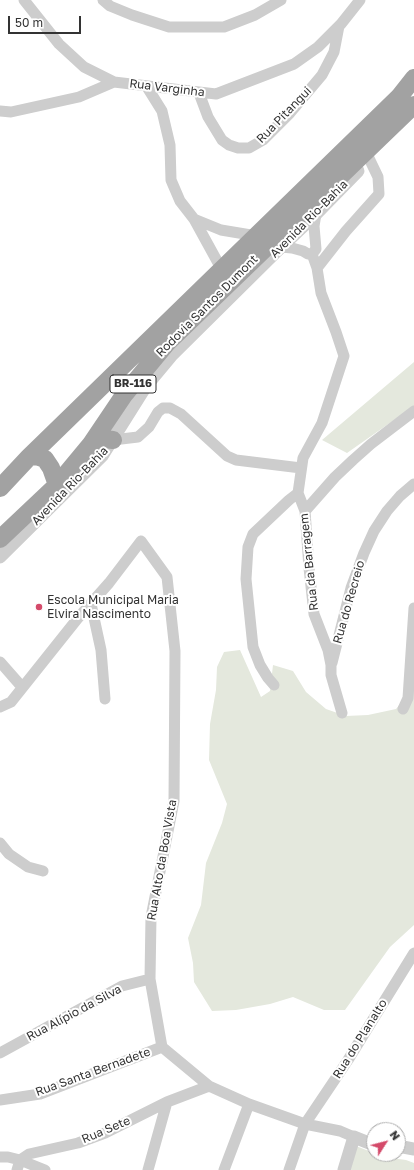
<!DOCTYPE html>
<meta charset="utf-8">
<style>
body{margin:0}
#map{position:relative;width:414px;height:1170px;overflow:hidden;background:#fff;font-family:"Golos Text",sans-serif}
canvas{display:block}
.north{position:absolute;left:366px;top:1122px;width:40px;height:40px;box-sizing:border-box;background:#fff;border:1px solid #adadad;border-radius:50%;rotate:54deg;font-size:11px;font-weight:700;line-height:16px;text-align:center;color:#333}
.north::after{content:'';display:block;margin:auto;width:14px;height:18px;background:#d44a6a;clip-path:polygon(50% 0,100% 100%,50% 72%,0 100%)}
.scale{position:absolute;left:8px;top:16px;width:73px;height:18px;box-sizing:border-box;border:2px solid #333;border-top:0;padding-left:5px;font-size:12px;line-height:14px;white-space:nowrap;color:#333;-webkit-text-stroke:3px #fff;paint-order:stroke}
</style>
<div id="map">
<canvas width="414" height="1170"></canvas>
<div class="north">N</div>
<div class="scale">50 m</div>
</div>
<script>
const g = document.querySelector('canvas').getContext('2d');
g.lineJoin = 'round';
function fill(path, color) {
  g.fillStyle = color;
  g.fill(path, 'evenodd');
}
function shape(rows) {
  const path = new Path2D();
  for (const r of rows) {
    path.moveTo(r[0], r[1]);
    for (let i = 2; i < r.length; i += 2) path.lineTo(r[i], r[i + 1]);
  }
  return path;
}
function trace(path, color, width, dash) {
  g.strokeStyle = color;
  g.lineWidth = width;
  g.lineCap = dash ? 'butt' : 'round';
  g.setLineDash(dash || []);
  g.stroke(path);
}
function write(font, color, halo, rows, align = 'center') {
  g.font = font + ' "Golos Text",sans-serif';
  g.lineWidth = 4;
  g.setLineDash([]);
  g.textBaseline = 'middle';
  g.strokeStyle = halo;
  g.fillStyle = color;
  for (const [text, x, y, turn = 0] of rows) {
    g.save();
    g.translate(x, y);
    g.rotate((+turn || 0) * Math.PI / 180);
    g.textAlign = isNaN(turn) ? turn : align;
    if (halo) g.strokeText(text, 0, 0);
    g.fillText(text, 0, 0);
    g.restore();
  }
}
fill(shape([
 [414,362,414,406,347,453,322,440],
 [240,650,261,697,270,691,273,665,293,671,306,692,326,709,346,716,368,715,396,709,414,687,414,925,390,947,345,1010,324,1010,293,997,270,1004,236,1010,212,1011,194,982,193,963,188,938,201,905,206,863,222,823,227,804,209,760,210,724,216,690,217,667,224,652],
 [356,1146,384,1157,406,1160,414,1163,414,1170,349,1170]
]), '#e4e8dd');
trace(shape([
 [24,0,59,44,84,67,114,82,216,94,294,64,318,47,341,24,360,0],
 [103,0,110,6,132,15,169,27,224,27,255,15,281,0],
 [147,87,162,111,170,145,171,180,180,201,194,219,222,270],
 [199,93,208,117,222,140,229,145,238,148,249,148,263,140,290,113,322,75,334,52,339,26],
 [0,111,11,112,79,97,114,82],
 [194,219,221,230,257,236],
 [281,247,292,248,303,251,308,254,312,254],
 [312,254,317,268,321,293,336,332,344,356,322,423,303,458,298,493,305,511,309,568,314,614,328,650,331,665,331,675,342,713],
 [312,254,316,249,314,226,316,214],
 [317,268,346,231,379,194,378,177,366,152],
 [113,440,138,437,149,427,158,412,163,408,170,408,181,414,227,456,236,460,301,468],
 [305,511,335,477,353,460,371,444,414,411],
 [91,604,101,650,105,699],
 [0,662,22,687],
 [332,663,351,588,364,553,374,531,387,511,400,496,414,484],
 [274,685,268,678,260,665,253,647,246,579,248,547,253,534,289,500,298,493],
 [0,707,11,702,78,618,109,583,141,541,167,577,175,651,174,801,151,917,150,979,162,1047,209,1086,249,1104,305,1124,340,1131,354,1137],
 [403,709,408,698,414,608],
 [0,843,9,854,28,867,43,871],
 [0,1053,122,986,150,979],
 [0,1100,40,1094,162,1047],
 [0,1157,8,1157,20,1160,45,1170],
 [20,1160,29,1154,78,1143,105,1133,167,1102,209,1086],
 [17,1170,20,1160],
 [148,1170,167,1102],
 [224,1170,249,1104],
 [289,1170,305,1124,348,1060,414,953]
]), '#cdcdcd', 11);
trace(shape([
 [0,557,102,456,146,386,171,356,276,252,316,214,358,171],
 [398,1146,414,1149],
 [344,1170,354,1137,374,1145]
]), '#cdcdcd', 13);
trace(shape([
 [91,444,104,439,113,440],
 [29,457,36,456,45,459,51,468,57,485],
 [0,488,29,457,399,97,414,78],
 [0,539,57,485,91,444,124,395,167,343,414,105]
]), '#a2a2a2', 18);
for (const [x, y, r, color] of [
 [39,607,4,"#d44a6a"]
]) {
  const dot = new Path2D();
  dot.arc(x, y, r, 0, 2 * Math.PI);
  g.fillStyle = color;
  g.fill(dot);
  trace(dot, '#fff', 1.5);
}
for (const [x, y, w] of [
 [133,384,46]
]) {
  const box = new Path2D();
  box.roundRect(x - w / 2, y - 9, w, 18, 3);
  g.fillStyle = '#fff';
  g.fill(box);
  trace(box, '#333', 1);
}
write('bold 11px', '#333', null, [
 ["BR-116",133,384]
]);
write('12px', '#333', '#fff', [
 ["Rua Varginha",167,88,7],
 ["Rua Pitangui",284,115,-46],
 ["Avenida Rio-Bahia",309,219,-45],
 ["Rodovia Santos Dumont",207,306,-45],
 ["Avenida Rio-Bahia",70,486,-46],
 ["Rua da Barragem",309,562,-96],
 ["Rua do Recreio",349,602,-74],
 ["Rua Alto da Boa Vista",162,860,-80],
 ["Rua Alípio da Silva",74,1013,-28],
 ["Rua do Planalto",360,1039,-58],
 ["Rua Santa Bernadete",93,1072,-20],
 ["Rua Sete",106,1130,-23]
]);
write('12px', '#333', '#fff', [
 ["Escola Municipal Maria",47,600],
 ["Elvira Nascimento",47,614]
], 'left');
</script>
